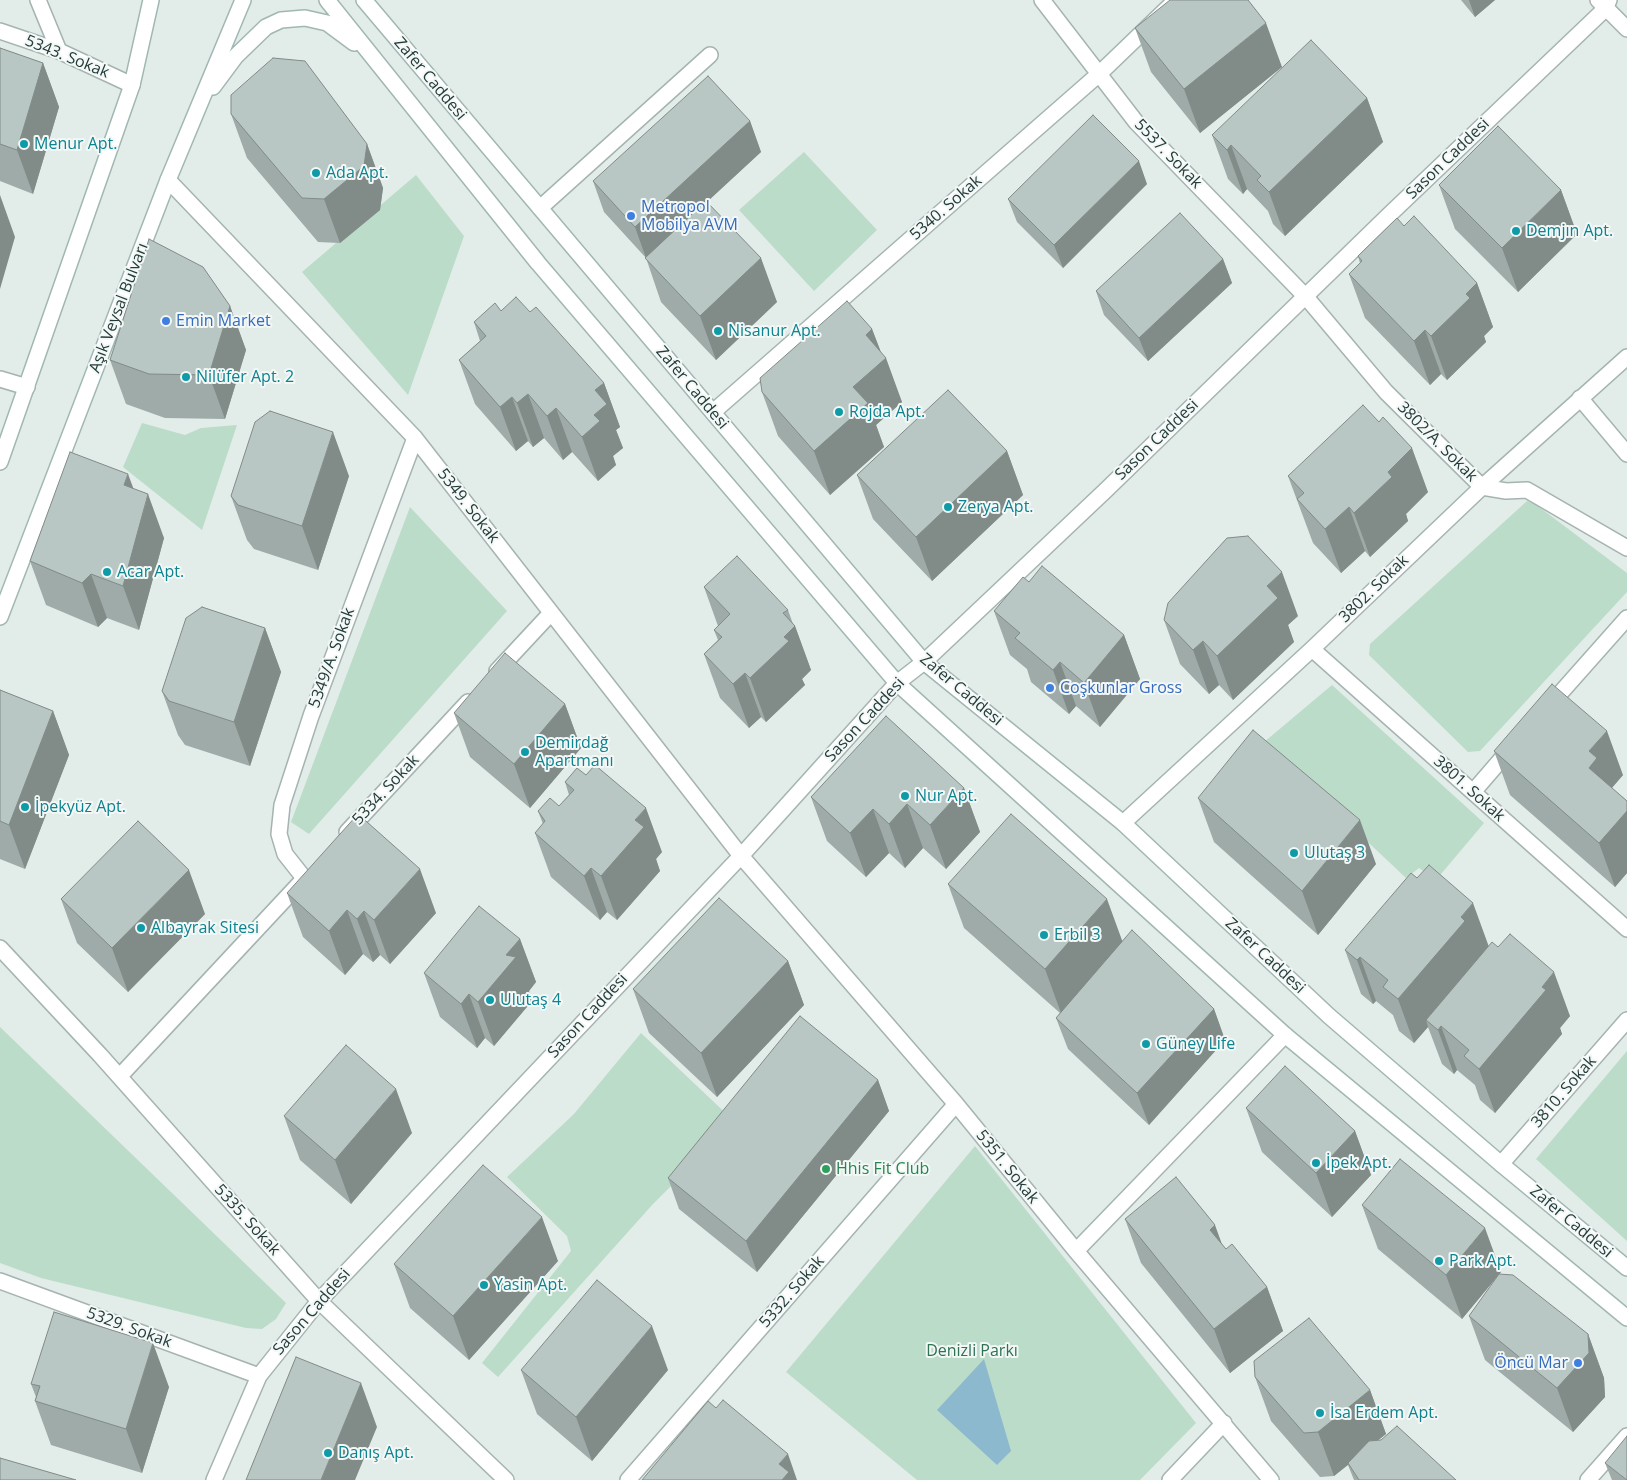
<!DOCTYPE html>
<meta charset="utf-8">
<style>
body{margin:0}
canvas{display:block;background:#e2ece9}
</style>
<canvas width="1627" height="1480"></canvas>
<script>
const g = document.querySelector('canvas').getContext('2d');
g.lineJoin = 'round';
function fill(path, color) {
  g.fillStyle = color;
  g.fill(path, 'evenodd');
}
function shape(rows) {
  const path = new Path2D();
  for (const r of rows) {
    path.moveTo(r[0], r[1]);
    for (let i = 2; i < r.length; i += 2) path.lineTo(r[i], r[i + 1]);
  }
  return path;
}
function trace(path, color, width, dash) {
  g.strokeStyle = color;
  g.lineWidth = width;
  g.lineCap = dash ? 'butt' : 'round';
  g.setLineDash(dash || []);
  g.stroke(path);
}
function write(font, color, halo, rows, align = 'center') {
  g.font = font + ' "Open Sans",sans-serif';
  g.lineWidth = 4;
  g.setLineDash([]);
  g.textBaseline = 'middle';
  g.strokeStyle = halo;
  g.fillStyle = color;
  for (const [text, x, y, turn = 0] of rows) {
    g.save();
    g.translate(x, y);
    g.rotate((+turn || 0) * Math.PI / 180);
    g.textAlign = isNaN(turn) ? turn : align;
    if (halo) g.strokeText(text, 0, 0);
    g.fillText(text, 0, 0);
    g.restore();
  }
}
fill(shape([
 [804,152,877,230,814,291,739,210],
 [416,175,464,236,408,395,302,272],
 [142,423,185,435,201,428,237,425,202,530,123,467],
 [1527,501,1535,504,1627,573,1627,592,1480,751,1468,752,1369,655,1370,644],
 [410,507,507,611,309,834,291,822],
 [1332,685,1484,823,1436,880,1419,868,1406,878,1263,743],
 [0,1027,286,1303,276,1319,262,1329,246,1328,41,1278,0,1263],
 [641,1033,735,1122,653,1204,498,1377,482,1363,571,1251,567,1236,507,1177,574,1114],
 [1627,1051,1627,1241,1536,1159],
 [975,1146,1196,1423,1140,1480,917,1480,786,1372]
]), '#bcdcca');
fill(shape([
 [984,1359,1011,1451,997,1465,937,1410]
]), '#8db9cf');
const minor = shape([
 [38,0,59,51],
 [1042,0,1136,122,1306,297,1386,392,1482,487,1506,491,1527,490,1627,548],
 [1598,0,1627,29],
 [0,31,59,51,132,85],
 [168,180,415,438,741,856,956,1104,1076,1251,1271,1480],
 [540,208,710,55],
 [0,379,27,387],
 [1580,398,1627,454],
 [713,412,1099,74,1176,0],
 [1312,649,1627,929],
 [497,671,551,613],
 [1548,707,1627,618],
 [1473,792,1511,748],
 [1123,823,1312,649,1482,487,1627,357],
 [347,832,468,702],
 [304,878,285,854,279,834,282,805,311,716,415,438],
 [0,948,100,1055,319,1301,506,1480],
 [120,1076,301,882],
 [1501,1164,1627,1020],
 [1076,1251,1285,1035],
 [0,1281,259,1376],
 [628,1480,956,1104],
 [1170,1480,1224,1423],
 [1588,1480,1627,1436]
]);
const tertiary = shape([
 [214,1480,259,1376,319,1301,741,856,897,683,924,662,1106,490,1389,215,1605,9,1609,0]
]);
const secondary = shape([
 [327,0,538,263,897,683,1285,1035,1627,1318],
 [364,0,924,662,1123,823,1329,1016,1501,1164,1627,1268],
 [213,87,236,56,266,27,281,20,305,18,327,23,354,43],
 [0,462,132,85,151,0],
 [0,617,168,180,243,0]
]);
trace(minor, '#a5b4b1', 18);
trace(tertiary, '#a5b4b1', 18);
trace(secondary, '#a1b7b3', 18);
trace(minor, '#fff', 15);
trace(tertiary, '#fff', 15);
trace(secondary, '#fff', 15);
fill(shape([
 [1461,0,1495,0,1475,17],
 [1135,28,1282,67,1200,133,1151,72],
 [0,48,43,63,59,107,33,194,0,181],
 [1367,98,1383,142,1285,236,1273,224,1268,211,1247,189,1243,194,1228,179,1212,135],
 [231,114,367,144,383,188,380,210,340,243,318,242,247,158],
 [750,121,761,152,707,202,777,302,716,360,661,302,646,258,604,212,593,181],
 [1147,184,1063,268,1017,222,1008,199],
 [1439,185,1561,190,1577,234,1518,292,1455,229],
 [1404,226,1477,283,1493,327,1484,336,1486,342,1447,380,1441,374,1430,385,1365,318,1349,274,1360,263,1358,256],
 [1223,259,1232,283,1148,361,1104,315,1096,291],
 [230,306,246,350,225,419,165,418,126,404,110,360],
 [530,312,604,383,620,427,616,430,623,448,613,456,616,465,598,481,572,452,563,460,544,438,533,447,528,441,516,451,475,404,459,360,480,341,474,322],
 [872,329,881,353,902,402,876,425,884,447,830,495,778,436,762,392],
 [1007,451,1023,495,932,581,873,519,857,475],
 [349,476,318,570,254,549,247,540,231,496],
 [1288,476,1428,492,1406,514,1408,521,1370,557,1365,551,1341,573,1313,543],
 [134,489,164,538,139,630,107,618,98,627,46,605,30,561],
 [1029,582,1124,635,1140,679,1100,727,1076,706,1069,714,1031,682,1027,669,1010,655,994,611],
 [704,587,788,610,793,624,795,626,811,670,802,679,805,685,766,722,761,717,749,728,720,698,704,654,718,640,714,630,718,626],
 [1298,616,1288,625,1294,642,1233,700,1219,685,1209,694,1180,664,1164,620],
 [265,628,281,672,250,766,185,745,178,735,162,691],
 [0,690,53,711,69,755,25,869,0,859],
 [565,704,581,748,530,808,470,757,454,713],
 [1494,751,1623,775,1612,788,1627,801,1627,873,1615,887,1510,795],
 [565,782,662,852,656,859,660,871,617,920,607,912,600,920,551,877,535,833,543,824,538,811,559,806,569,795],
 [964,788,980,832,946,869,923,848,905,868,889,853,866,877,827,841,811,797],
 [1198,798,1376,864,1318,935,1214,842],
 [948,884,1123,941,1214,1009,1225,1040,1149,1125,1068,1049,1056,1018,1060,1013,964,928],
 [287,893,436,913,390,964,380,955,373,962,363,954,345,975,303,937],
 [61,899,205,914,128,992,77,943],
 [520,939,536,982,529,991,532,1001,494,1046,485,1038,477,1048,440,1017,424,973],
 [1489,946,1570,1016,1560,1028,1562,1034,1495,1113,1480,1100,1475,1085,1457,1070,1454,1074,1442,1064,1428,1027,1414,1043,1399,1031,1393,1015,1376,1001,1373,1004,1361,994,1345,950],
 [788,961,804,1005,717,1097,649,1033,633,989],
 [878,1080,889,1111,757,1272,679,1209,668,1178],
 [1246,1108,1355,1131,1371,1175,1332,1217,1262,1152],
 [284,1116,412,1133,351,1204,300,1160],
 [1362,1205,1501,1272,1462,1319,1378,1249],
 [1125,1219,1223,1246,1226,1249,1267,1287,1283,1331,1230,1373,1141,1263],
 [558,1261,469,1360,410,1308,394,1264],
 [1469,1316,1588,1334,1604,1378,1605,1397,1573,1432,1485,1360],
 [521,1370,668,1370,592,1461,537,1414],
 [1255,1377,1370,1390,1386,1434,1378,1440,1456,1480,1354,1480,1348,1465,1334,1476,1320,1477,1271,1421],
 [31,1384,169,1387,142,1473,51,1445,35,1401,36,1397],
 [1605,1463,1627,1480,1612,1480]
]), '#9eaba8');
fill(shape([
 [1469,0,1495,0,1475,17],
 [1266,23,1282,67,1200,133,1184,89],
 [43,63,59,107,33,194,17,150],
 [1367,98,1383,142,1285,236,1269,192],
 [750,121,761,152,646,258,635,227],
 [367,144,383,188,380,210,340,243,324,199],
 [1231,145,1247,189,1243,194,1227,150],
 [1139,161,1147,184,1063,268,1054,245],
 [1561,190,1577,234,1518,292,1502,248],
 [0,195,15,237,0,289],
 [761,258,777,302,716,360,700,316],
 [1223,259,1232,283,1148,361,1139,338],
 [1477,283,1493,327,1484,336,1486,342,1447,380,1431,336,1466,294],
 [230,306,246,350,225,419,209,375],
 [872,329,884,360,886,358,902,402,876,425,884,447,830,495,814,451,853,387,866,335],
 [1425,330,1441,374,1430,385,1414,341],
 [604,383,620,427,616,430,623,448,613,456,616,465,598,481,582,437,595,390],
 [528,394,544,438,533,447,517,403],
 [512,397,528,441,516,451,500,407],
 [556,408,572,452,563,460,547,416],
 [333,432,349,476,318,570,302,526],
 [1412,448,1428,492,1406,514,1408,521,1370,557,1354,513,1388,472],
 [1007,451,1023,495,932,581,916,537],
 [128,474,143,514,148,494,164,538,139,630,123,586,124,485],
 [1349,507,1365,551,1341,573,1325,529],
 [1282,572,1298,616,1288,625,1294,642,1233,700,1217,656,1267,586],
 [91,574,107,618,98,627,82,583],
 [795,626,811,670,802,679,805,685,766,722,750,678,784,637],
 [265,628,281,672,250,766,234,722],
 [1124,635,1140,679,1100,727,1084,683],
 [1203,641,1219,685,1209,694,1193,650],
 [1060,662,1076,706,1069,714,1053,670],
 [745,673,761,717,749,728,733,684],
 [565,704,581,748,530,808,514,764],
 [53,711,69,755,25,869,9,825],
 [1607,731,1623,775,1609,791,1589,768,1589,751],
 [964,788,980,832,946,869,930,825],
 [907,804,923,848,905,868,889,824],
 [646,808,662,852,656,859,660,871,617,920,601,876,635,820],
 [873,809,889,853,866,877,850,833],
 [1627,811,1627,873,1615,887,1599,843],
 [1360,820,1376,864,1318,935,1302,891],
 [591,868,607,912,600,920,584,876],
 [420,869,436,913,390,964,374,920],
 [189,870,205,914,128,992,112,948],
 [1107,899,1123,943,1061,1013,1045,969],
 [1473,903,1489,947,1426,1020,1428,1027,1414,1043,1398,999,1461,917],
 [347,910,363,954,345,975,329,931],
 [364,911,380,955,373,962,357,919],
 [520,939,536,982,529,991,532,1001,494,1046,478,1002,506,955],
 [1360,957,1376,1001,1373,1004,1357,960],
 [788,961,804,1005,717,1097,701,1053],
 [1554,972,1570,1016,1560,1028,1562,1034,1495,1113,1479,1069,1542,987],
 [469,994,485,1038,477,1048,461,1004],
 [1214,1009,1225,1040,1149,1125,1137,1093],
 [1441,1026,1457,1070,1454,1074,1438,1030],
 [878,1080,889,1111,757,1272,746,1241],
 [396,1089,412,1133,351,1204,335,1160],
 [1355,1131,1371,1175,1332,1217,1316,1173],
 [542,1217,558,1261,469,1360,453,1316],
 [1215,1225,1231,1269,1210,1230],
 [1485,1228,1501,1272,1462,1319,1446,1275],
 [1267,1287,1283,1331,1230,1373,1214,1329],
 [652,1326,668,1370,592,1461,576,1417],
 [1588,1334,1604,1378,1605,1397,1573,1432,1557,1388],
 [153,1343,169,1387,142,1473,126,1429],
 [361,1383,377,1427,355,1480,321,1480],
 [1370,1390,1386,1434,1334,1476,1318,1432],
 [788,1454,797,1480,782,1480,779,1464]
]), '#818b88');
const building = shape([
 [1170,0,1248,0,1266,23,1184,89,1135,28,1170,0],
 [1311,40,1367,98,1269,192,1257,180,1261,176,1231,145,1227,150,1212,135,1311,40],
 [0,48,43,63,17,150,0,144,0,48],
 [273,58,305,61,367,144,364,166,324,199,302,198,231,114,231,95,273,58],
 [708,76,750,121,635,227,593,181,708,76],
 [1093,115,1139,161,1054,245,1008,199,1093,115],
 [1498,126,1561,190,1502,248,1439,185,1498,126],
 [706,201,761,258,700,316,645,258,706,201],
 [1180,213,1223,259,1139,338,1096,291,1180,213],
 [1414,216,1477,283,1466,294,1470,298,1431,336,1425,330,1414,341,1349,274,1362,261,1358,256,1397,218,1404,226,1414,216],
 [149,239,203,267,230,306,209,375,149,374,110,360,149,239],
 [516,297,530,312,536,307,604,383,595,390,607,404,594,415,600,421,582,437,556,408,547,416,528,394,517,403,512,397,500,407,459,360,486,336,474,322,495,303,501,311,516,297],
 [847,301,872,329,866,335,886,358,853,387,868,403,814,451,762,392,760,378,847,301],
 [948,390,1007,451,916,537,857,475,948,390],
 [1363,405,1379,422,1383,417,1412,448,1388,472,1392,477,1354,513,1349,507,1325,529,1297,499,1304,493,1288,476,1363,405],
 [270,411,333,432,302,526,238,505,231,496,255,422,270,411],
 [70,452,128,474,124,485,148,494,123,586,91,574,82,583,30,561,70,452],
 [1248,536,1282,572,1267,586,1278,598,1217,656,1203,641,1193,650,1164,620,1168,603,1227,538,1248,536],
 [737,556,788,610,783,613,795,626,784,637,789,641,750,678,745,673,733,684,704,654,722,637,714,630,730,614,704,587,737,556],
 [1042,566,1124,635,1084,683,1060,662,1053,670,1015,638,1020,633,994,611,1023,577,1029,582,1042,566],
 [202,607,265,628,234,722,169,701,162,691,186,618,202,607],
 [505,653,565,704,514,764,454,713,505,653],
 [1552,684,1607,731,1589,751,1597,758,1589,768,1627,801,1627,811,1599,843,1494,751,1552,684],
 [0,690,53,711,9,825,0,821,0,690],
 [886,716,964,788,930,825,907,804,889,824,873,809,850,833,811,797,886,716],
 [1253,730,1360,820,1302,891,1198,798,1253,730],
 [595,765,646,808,635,820,644,827,601,876,591,868,584,876,535,833,545,821,538,811,550,798,559,806,574,790,565,782,577,768,586,775,595,765],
 [358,814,420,869,374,920,364,911,357,919,347,910,329,931,287,893,358,814],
 [1011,814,1107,899,1045,969,948,884,1011,814],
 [138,821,189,870,112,948,61,899,138,821],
 [1429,865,1473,903,1461,917,1465,921,1398,999,1383,987,1388,980,1360,957,1357,960,1345,950,1411,873,1417,878,1429,865],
 [719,898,788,961,701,1053,633,989,719,898],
 [479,906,520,939,506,955,516,957,478,1002,469,994,461,1004,424,973,479,906],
 [1132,930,1214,1009,1137,1093,1056,1018,1132,930],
 [1510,934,1554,972,1542,987,1546,990,1479,1069,1464,1056,1469,1050,1441,1026,1438,1030,1426,1020,1492,942,1498,947,1510,934],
 [800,1016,878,1080,746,1241,668,1178,800,1016],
 [346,1045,396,1089,335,1160,284,1116,346,1045],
 [1285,1066,1355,1131,1316,1173,1246,1108,1285,1066],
 [1400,1159,1485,1228,1446,1275,1362,1205,1400,1159],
 [483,1165,542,1217,453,1316,394,1264,483,1165],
 [1176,1177,1215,1225,1210,1230,1226,1249,1232,1244,1267,1287,1214,1329,1125,1219,1176,1177],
 [1499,1274,1513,1275,1588,1334,1589,1353,1557,1388,1469,1316,1499,1274],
 [597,1280,652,1326,576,1417,521,1370,597,1280],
 [54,1312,153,1343,126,1429,35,1401,40,1386,31,1384,54,1312],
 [1309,1318,1370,1390,1318,1432,1304,1433,1255,1377,1254,1361,1309,1318],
 [296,1357,361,1383,321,1480,246,1480,296,1357],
 [723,1400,788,1454,779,1464,789,1472,782,1480,642,1480,708,1401,716,1408,723,1400],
 [1397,1426,1456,1480,1359,1480,1348,1463,1369,1441,1381,1440,1397,1426],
 [1627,1436,1627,1480,1605,1463,1627,1436],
 [0,1458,76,1480,0,1480,0,1458]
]);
fill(building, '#b8c7c3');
trace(building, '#818b88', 1);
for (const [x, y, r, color] of [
 [24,144,5,"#0f9aa8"],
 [316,173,5,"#0f9aa8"],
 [631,216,5,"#3f7fe0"],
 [1516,231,5,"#0f9aa8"],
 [166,321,5,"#3f7fe0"],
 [718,331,5,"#0f9aa8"],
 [186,377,5,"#0f9aa8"],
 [839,412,5,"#0f9aa8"],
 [948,507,5,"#0f9aa8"],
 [107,572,5,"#0f9aa8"],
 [1050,688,5,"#3f7fe0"],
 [525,752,5,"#0f9aa8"],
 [905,796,5,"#0f9aa8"],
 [25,807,5,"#0f9aa8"],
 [1294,853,5,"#0f9aa8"],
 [141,928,5,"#0f9aa8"],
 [1044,935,5,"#0f9aa8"],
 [490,1000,5,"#0f9aa8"],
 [1146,1044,5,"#0f9aa8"],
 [1316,1163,5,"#0f9aa8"],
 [826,1169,5,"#2e9e5b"],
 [1439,1261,5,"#0f9aa8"],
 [484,1285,5,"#0f9aa8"],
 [1578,1363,5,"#3f7fe0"],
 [1320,1413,5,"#0f9aa8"],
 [328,1453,5,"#0f9aa8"]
]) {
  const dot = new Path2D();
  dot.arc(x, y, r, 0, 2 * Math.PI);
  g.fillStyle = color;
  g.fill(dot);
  trace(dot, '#f3f8f7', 2);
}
write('16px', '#233c3a', '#f3f8f7', [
 ["5343. Sokak",67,57,22],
 ["Zafer Caddesi",430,79,50],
 ["5537. Sokak",1168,154,46],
 ["Sason Caddesi",1448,159,-44],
 ["5340. Sokak",946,208,-41],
 ["Aşık Veysal Bulvarı",119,308,-69],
 ["Zafer Caddesi",692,388,50],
 ["Sason Caddesi",1157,440,-44],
 ["3802/A. Sokak",1437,442,45],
 ["5349. Sokak",468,506,52],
 ["3802. Sokak",1374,589,-44],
 ["5349/A. Sokak",332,658,-70],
 ["Zafer Caddesi",961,690,40],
 ["Sason Caddesi",865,720,-47],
 ["3801. Sokak",1469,789,42],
 ["5334. Sokak",386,790,-47],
 ["Zafer Caddesi",1265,956,43],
 ["Sason Caddesi",588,1016,-47],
 ["3810. Sokak",1564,1092,-49],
 ["5351. Sokak",1007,1167,51],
 ["5335. Sokak",247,1220,48],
 ["Zafer Caddesi",1571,1222,40],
 ["5332. Sokak",792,1292,-49],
 ["Sason Caddesi",312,1312,-49],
 ["5329. Sokak",129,1328,20]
]);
write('16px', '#0d838f', '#f3f8f7', [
 ["Menur Apt.",34,144],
 ["Ada Apt.",326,173],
 ["Demjın Apt.",1526,231],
 ["Nisanur Apt.",728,331],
 ["Nilüfer Apt. 2",196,377],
 ["Rojda Apt.",849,412],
 ["Zerya Apt.",958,507],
 ["Acar Apt.",117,572],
 ["Demirdağ",535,743],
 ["Apartmanı",535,761],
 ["Nur Apt.",915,796],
 ["İpekyüz Apt.",35,807],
 ["Ulutaş 3",1304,853],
 ["Albayrak Sitesi",151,928],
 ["Erbil 3",1054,935],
 ["Ulutaş 4",500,1000],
 ["Güney Life",1156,1044],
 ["İpek Apt.",1326,1163],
 ["Park Apt.",1449,1261],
 ["Yasin Apt.",494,1285],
 ["İsa Erdem Apt.",1330,1413],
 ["Danış Apt.",338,1453]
], 'left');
write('16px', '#366cbe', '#f3f8f7', [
 ["Metropol",641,207],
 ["Mobilya AVM",641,225],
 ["Emin Market",176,321],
 ["Coşkunlar Gross",1060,688],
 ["Öncü Mar",1568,1363,"right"]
], 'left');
write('16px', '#27864d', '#f3f8f7', [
 ["Hhis Fit Club",836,1169]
], 'left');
write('16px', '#2f7254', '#f3f8f7', [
 ["Denizli Parkı",972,1351]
]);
</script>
